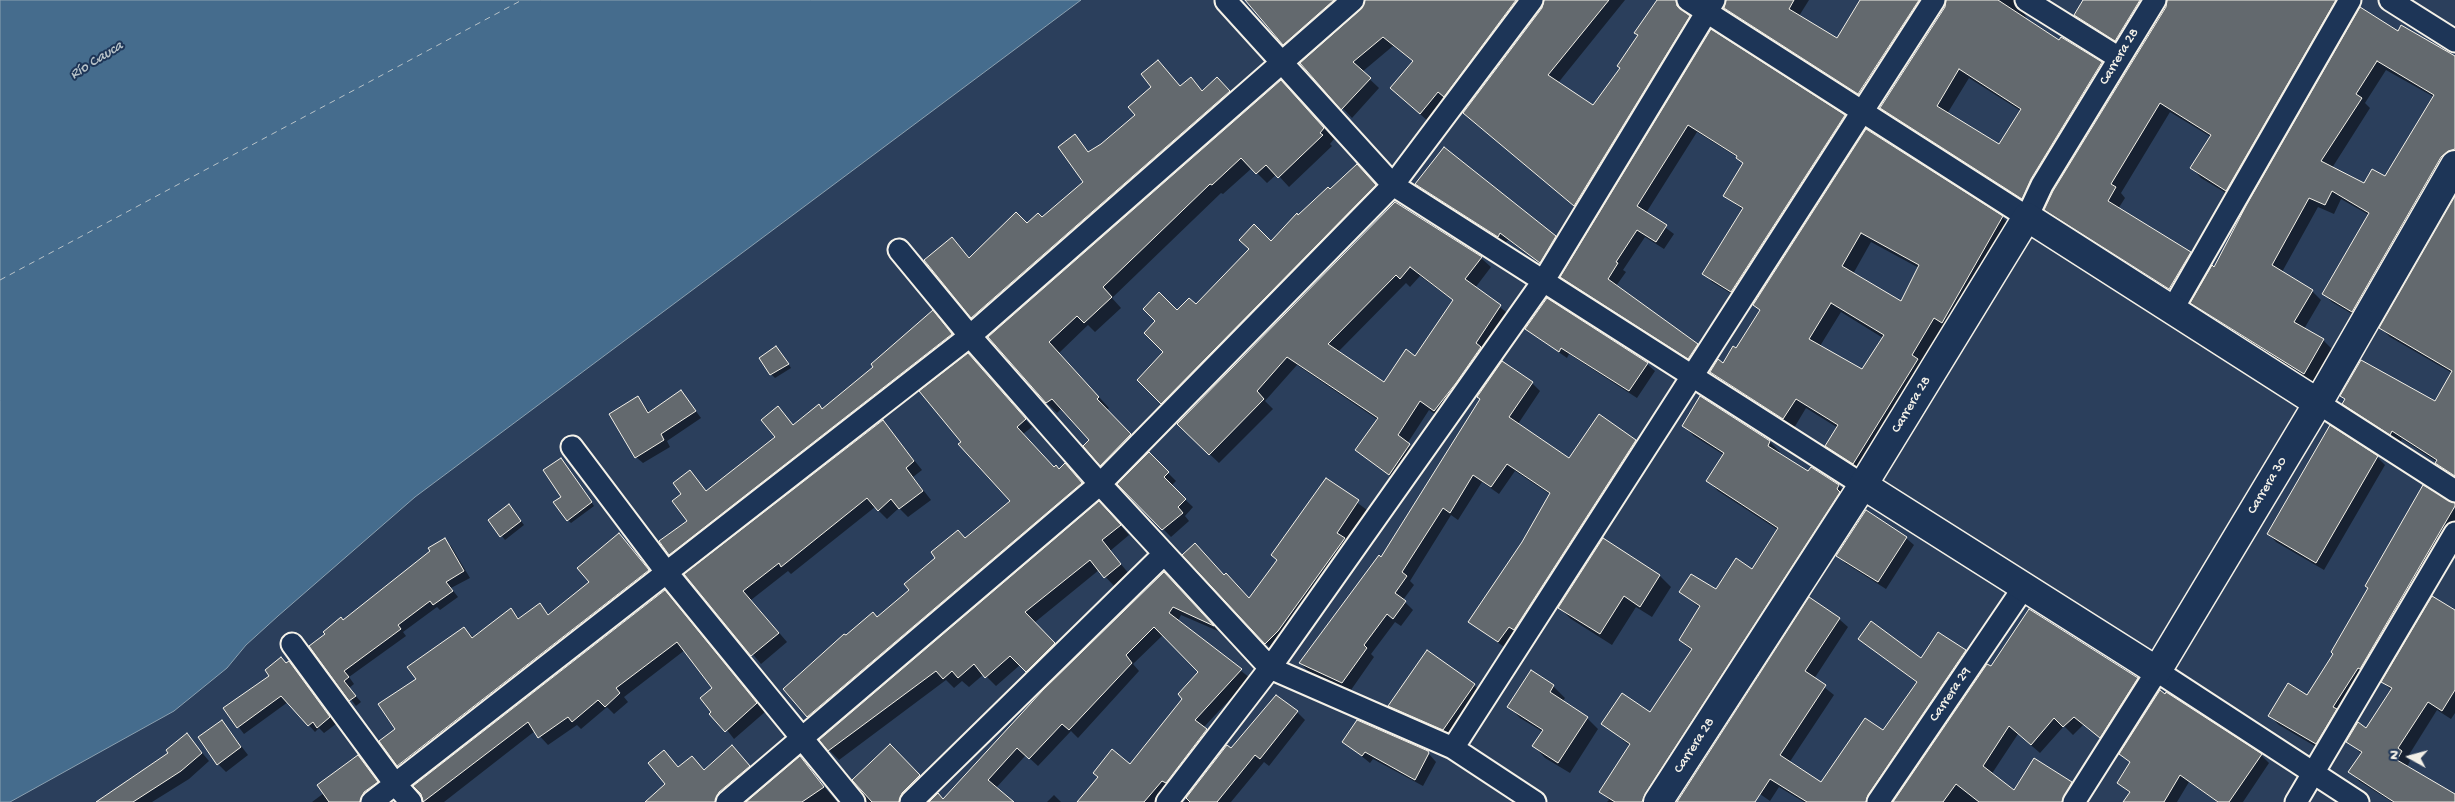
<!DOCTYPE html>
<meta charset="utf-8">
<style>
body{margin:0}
#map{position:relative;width:2455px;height:802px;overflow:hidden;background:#2b3f5c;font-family:"Gochi Hand",sans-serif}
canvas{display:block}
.north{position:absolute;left:2385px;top:732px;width:50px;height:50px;-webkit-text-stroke:4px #1d3557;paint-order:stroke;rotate:277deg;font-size:14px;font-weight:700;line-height:20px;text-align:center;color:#f4f1e8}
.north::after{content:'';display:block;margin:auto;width:18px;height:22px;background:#f4f1e8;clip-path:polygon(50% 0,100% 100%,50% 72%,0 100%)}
</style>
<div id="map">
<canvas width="2455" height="802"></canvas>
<div class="north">N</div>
</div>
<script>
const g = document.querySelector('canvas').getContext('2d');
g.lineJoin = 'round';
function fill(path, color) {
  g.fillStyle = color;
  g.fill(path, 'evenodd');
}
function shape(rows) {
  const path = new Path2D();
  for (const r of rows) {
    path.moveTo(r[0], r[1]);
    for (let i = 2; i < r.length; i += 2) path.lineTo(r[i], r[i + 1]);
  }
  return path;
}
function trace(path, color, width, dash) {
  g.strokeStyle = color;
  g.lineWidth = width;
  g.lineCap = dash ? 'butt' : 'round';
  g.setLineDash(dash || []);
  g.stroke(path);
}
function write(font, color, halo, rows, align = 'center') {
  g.font = font + ' "Gochi Hand",sans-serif';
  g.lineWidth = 4;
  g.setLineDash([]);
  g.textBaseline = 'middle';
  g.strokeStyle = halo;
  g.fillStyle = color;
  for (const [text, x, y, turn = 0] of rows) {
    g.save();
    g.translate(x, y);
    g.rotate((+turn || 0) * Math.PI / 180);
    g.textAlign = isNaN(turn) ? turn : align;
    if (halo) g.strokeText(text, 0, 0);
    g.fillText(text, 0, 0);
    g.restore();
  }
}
const water = shape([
 [0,0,1081,0,415,497,278,616,246,645,227,668,174,711,10,802,0,802,0,0]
]);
fill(water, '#456c8d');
trace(water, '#8ba1b1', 1);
fill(shape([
 [1247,0,1354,0,1293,54],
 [1366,0,1534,0,1430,123,1401,97,1414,62,1393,46,1362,72,1379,88,1352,118,1301,64,1363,10],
 [1544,0,1625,0,1558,83,1593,106,1621,68,1658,0,1690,0,1686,3,1686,14,1698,26,1584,214,1474,122,1543,8],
 [1728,0,1809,0,1799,16,1838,39,1861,0,1936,0,1868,103,1735,17,1725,8],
 [1946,0,2028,0,2023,11,2027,19,2060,41,2062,38,2102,63,2111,73,2032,207,1891,117,1881,108,1946,7],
 [1969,78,2021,111,1999,146,1947,114],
 [2085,0,2157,0,2125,50,2085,25,2076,15],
 [2168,0,2346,0,2236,199,2201,178,2192,168,2211,137,2170,112,2121,193,2125,198,2118,209,2190,253,2200,263,2179,298,2055,219,2046,209,2054,192],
 [1711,31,1844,116,1852,124,1740,299,1712,282,1704,273,1743,210,1725,196,1744,165,1737,157,1697,132,1646,213,1674,234,1664,249,1645,237,1623,270,1626,272,1616,286,1697,345,1705,354,1697,366,1570,285,1562,277],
 [2398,32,2455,58,2455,162,2362,320,2332,302,2323,293,2369,215,2341,199,2334,214,2318,207,2282,272,2312,291,2321,300,2304,329,2323,340,2332,349,2314,382,2201,312,2192,303,2215,268],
 [2386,70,2434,97,2385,178,2364,185,2332,168,2370,108,2365,103],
 [1225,86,1236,99,980,324,926,261,952,239,970,259,1027,224,1042,219,1084,182,1075,136,1089,153,1203,92],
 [1291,92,1334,139,1330,144,1332,146,1289,187,1277,174,1267,183,1252,168,1223,194,1221,193,1112,298,1121,308,1095,332,1088,325,1059,353,1109,408,1106,410,1140,446,1112,475,1085,446,1091,440,1062,408,1057,413,1047,403,989,337],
 [1866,131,2002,217,2012,227,1863,473,1836,456,1827,446,1838,428,1806,408,1794,428,1721,382,1711,372,1723,365,1737,350,1760,311,1754,305],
 [1871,242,1919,268,1901,303,1853,274],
 [1841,312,1883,338,1862,371,1820,346],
 [1365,174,1384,194,1171,412,1138,380,1165,352,1177,311,1196,306,1330,191],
 [1417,184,1555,237,1562,244,1547,269,1508,240,1505,243,1424,191],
 [2455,199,2455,474,2402,439,2400,443,2353,413,2344,403,2435,403,2452,373,2390,337,2381,328],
 [1395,203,1481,258,1491,267,1475,288,1510,315,1444,420,1429,410,1407,444,1419,454,1399,483,1357,450,1378,420,1297,365,1265,401,1273,409,1219,463,1178,424],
 [1420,276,1454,301,1416,358,1385,383,1338,352,1406,283,1410,287],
 [941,320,959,343,678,562,670,554,689,521,683,494,690,471,707,492,777,437,778,408,794,426,823,410],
 [1526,329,1647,364,1655,371,1637,398,1569,354,1567,358],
 [780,351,791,368,775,378,771,374],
 [975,362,1032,427,1023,434,1054,469,1072,472,1088,490,815,723,785,690,846,637,878,619,966,539,1012,501,963,442],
 [1532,383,1540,391,1518,424,1569,459,1599,416,1643,449,1507,649,1469,622,1523,542,1551,495,1515,471,1499,494,1482,482,1458,520,1451,515,1410,581,1414,585,1403,600,1413,610,1401,626,1395,622,1371,654,1374,657,1351,690,1308,671,1300,663,1381,558],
 [681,391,701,418,667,441,670,447,643,463,636,457,638,398,650,413],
 [883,421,922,470,913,477,931,500,908,517,899,508,887,519,875,507,791,574,788,571,751,600,787,642,761,664,686,575],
 [1684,426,1770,442,1780,452,1778,454,1809,473,1812,469,1839,486,1849,496,1656,802,1607,802,1609,800,1601,792,1630,746,1603,724,1650,714,1692,651,1680,640,1700,608,1681,592,1716,591,1753,570,1778,530,1718,491,1708,481,1724,455,1694,436],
 [1149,454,1176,481,1171,486,1193,507,1185,516,1189,521,1171,537,1119,484],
 [2377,457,2385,465,2324,570,2276,542,2269,534],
 [561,459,594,506,571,523,568,520,562,497],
 [1327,480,1367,510,1346,541,1352,547,1274,652,1184,555,1224,576,1250,599,1278,560],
 [2421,490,2455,509,2455,534,2325,752,2279,725,2270,716,2308,697,2334,654],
 [512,509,524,525,505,540,489,520],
 [1109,513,1129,535,1110,551,1130,575,1115,587,1099,570,1034,623,1064,653,1036,681,1020,665,996,686,984,674,969,687,962,681,954,688,946,680,839,760,829,750],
 [619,535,656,579,407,774,381,741,397,730,417,680,464,628,474,638,511,610,520,619,540,605,550,616,591,582],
 [1906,538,1914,545,1886,589,1845,563,1838,555],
 [1603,539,1660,576,1671,587,1652,617,1636,607,1612,645,1571,619,1560,608],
 [445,540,451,546,470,578,451,588,458,597,440,610,437,607,403,632,406,636,349,677,354,684,349,688,361,702,356,706,311,646],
 [1172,582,1218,631,1181,615,1178,621,1250,678,1203,728,1214,738,1165,802,1079,802,1130,765,1184,699,1200,672,1163,635,1133,664,1139,671,1078,738,1071,731,1038,766,1026,755,996,788,1012,802,930,802,943,801],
 [673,600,765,712,734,739,713,712,714,688,685,650,624,697,628,702,614,714,607,707,581,729,577,725,548,745,535,731,444,802,424,802,422,794],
 [2455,611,2455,713,2451,719,2437,710,2407,758,2410,761,2407,767,2455,800,2454,802,2392,802,2359,781,2350,772,2362,754,2348,742,2367,730,2392,691,2383,682],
 [1839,619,1848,627,1814,679,1834,695,1789,763,1821,784,1883,732,1917,683,1860,638,1922,660,1965,651,1974,660,1877,802,1804,802,1779,787,1770,801,1717,764],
 [1427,652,1474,685,1486,697,1455,741,1401,717,1390,706],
 [289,662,336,724,324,733,319,728,315,732,288,702,244,734,224,708],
 [1991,668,2137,678,2146,687,2109,745,2084,724,2073,735,2064,726,2040,753,2018,734,1991,775,1996,779,1978,802,1895,802],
 [1531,672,1553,686,1565,698,1562,702,1587,718,1598,729,1570,773,1545,758,1534,746,1543,732,1520,718,1509,706],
 [1297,712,1305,720,1269,766,1264,762,1231,802,1184,802,1227,747,1231,750],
 [222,721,248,755,226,772,218,764],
 [1358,721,1429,754,1436,762,1423,786,1373,759,1370,763,1344,742],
 [187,735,209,761,189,779,152,802,118,802],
 [890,745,928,784,912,802,867,802,854,781],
 [664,751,679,768,704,771,740,755,757,775,727,802,647,802,667,784],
 [2121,753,2261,755,2269,763,2243,802,2217,802,2189,782,2177,802,2124,802,2131,794,2118,783,2131,763],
 [358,757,384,790,370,802,312,802,324,793],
 [800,758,837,802,748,802],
 [2071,783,2080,792,2073,802,2007,802],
 [1054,795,1061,802,1047,802]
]), '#0007');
trace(shape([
 [0,280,522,0]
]), '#b7c2c8', 1, [6, 5]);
const building = shape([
 [1245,0,1334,0,1283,45,1245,0],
 [1365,0,1516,0,1444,97,1438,92,1420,114,1390,88,1413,61,1383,37,1353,62,1371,78,1341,110,1300,63,1361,9,1365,0],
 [1544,0,1609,0,1548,75,1593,105,1620,68,1617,66,1638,35,1634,33,1657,0,1676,0,1677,6,1690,16,1574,206,1463,113,1542,8,1544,0],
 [1726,0,1794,0,1789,9,1837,38,1860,0,1919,0,1858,94,1724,8,1726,0],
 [1946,0,1998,0,2059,40,2061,37,2102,62,2031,179,2022,199,1880,108,1945,7,1946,0],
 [1959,69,2021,109,1999,144,1937,106,1959,69],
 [2083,0,2140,0,2115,41,2074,15,2083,0],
 [2167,0,2336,0,2226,191,2190,168,2211,135,2160,103,2111,184,2116,187,2108,201,2191,252,2169,289,2044,210,2053,191,2166,7,2167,0],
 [2360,7,2398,31,2401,25,2455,56,2455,149,2448,151,2441,157,2352,312,2322,294,2369,213,2332,191,2325,205,2309,198,2272,265,2313,290,2294,322,2324,339,2304,374,2190,303,2212,265,2214,267,2247,204,2360,7],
 [2377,61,2434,95,2385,176,2372,169,2364,183,2321,161,2362,98,2356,94,2377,61],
 [1711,29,1845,115,1731,292,1702,274,1743,208,1723,196,1743,163,1736,158,1737,156,1688,125,1637,206,1667,225,1656,242,1637,230,1616,262,1618,263,1608,279,1698,344,1688,359,1560,277,1711,29],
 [1158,60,1180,86,1191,77,1202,91,1217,77,1230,91,971,318,924,260,952,237,969,258,1016,212,1027,223,1038,213,1042,217,1083,182,1058,147,1075,134,1088,152,1101,144,1135,115,1128,107,1151,87,1141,74,1158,60],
 [1281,80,1324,128,1320,133,1323,135,1278,178,1266,165,1256,174,1241,158,1212,185,1210,184,1103,287,1112,297,1084,323,1077,316,1049,342,1099,397,1097,399,1131,434,1100,466,1083,446,1089,440,1052,399,1046,403,988,337,1281,80],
 [1866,129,2003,216,1942,323,1934,318,1912,355,1918,359,1853,464,1825,446,1838,425,1796,399,1783,419,1710,372,1718,359,1723,363,1733,346,1736,348,1760,310,1753,305,1866,129],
 [1861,233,1919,265,1901,301,1842,266,1861,233],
 [1831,303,1884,335,1862,369,1809,339,1831,303],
 [1444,147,1556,236,1540,263,1500,233,1498,237,1415,184,1444,147],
 [1357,164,1376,185,1161,404,1137,380,1163,352,1144,333,1155,321,1143,309,1159,292,1177,310,1189,298,1196,304,1249,249,1239,240,1254,224,1271,241,1297,213,1298,215,1328,187,1330,189,1357,164],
 [2455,196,2455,476,2435,463,2437,460,2392,431,2390,435,2342,404,2345,399,2340,396,2361,360,2435,401,2452,371,2379,328,2455,196],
 [1395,202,1482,257,1465,279,1501,305,1476,343,1481,347,1456,383,1434,411,1420,401,1398,435,1410,444,1389,475,1355,450,1378,418,1287,357,1257,391,1264,399,1209,455,1177,424,1395,202],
 [1410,267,1453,300,1415,356,1406,349,1384,382,1328,344,1396,275,1400,279,1410,267],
 [1547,298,1648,363,1629,391,1561,348,1559,352,1525,329,1547,298],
 [933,310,952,334,669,555,659,541,687,521,672,501,681,494,673,483,690,470,706,491,775,437,761,420,778,406,793,425,819,404,822,409,873,367,871,364,933,310],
 [776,346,789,364,770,375,759,358,776,346],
 [968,353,1026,419,1017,427,1054,467,1056,465,1059,469,1065,463,1082,483,807,717,783,689,844,634,846,635,873,612,877,617,909,590,904,584,935,558,931,552,958,530,965,538,1010,501,958,444,961,442,919,391,968,353],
 [1502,361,1533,382,1509,417,1569,458,1599,414,1636,440,1514,630,1509,627,1498,642,1468,622,1522,542,1550,493,1507,464,1491,487,1473,475,1450,513,1443,508,1402,572,1407,576,1395,593,1406,601,1393,619,1387,614,1364,645,1367,648,1342,683,1299,663,1379,555,1381,557,1480,399,1477,397,1502,361],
 [681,390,696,411,661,434,664,440,635,458,609,414,638,396,648,413,681,390],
 [1700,396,1770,441,1768,446,1808,471,1811,467,1839,485,1837,489,1840,492,1645,794,1642,802,1615,802,1599,792,1630,744,1601,724,1622,693,1650,712,1692,649,1679,640,1700,606,1679,592,1691,574,1716,589,1736,558,1752,569,1778,528,1706,481,1724,453,1682,426,1700,396],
 [883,420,914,461,906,468,923,491,899,509,891,499,878,511,867,498,781,567,779,563,743,591,779,633,751,656,684,574,883,420],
 [2330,425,2378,456,2316,563,2267,534,2330,425],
 [1149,452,1169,472,1164,477,1186,499,1178,507,1183,513,1162,530,1117,484,1149,452],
 [561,458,592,502,567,521,553,502,561,497,543,470,561,458],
 [1326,478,1359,500,1337,533,1345,538,1278,631,1265,644,1182,555,1195,543,1224,575,1226,573,1249,598,1277,560,1271,555,1326,478],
 [2423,485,2455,503,2455,506,2360,669,2358,668,2333,707,2337,709,2316,744,2268,716,2288,683,2307,695,2333,654,2331,652,2368,588,2365,586,2423,485],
 [1099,501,1121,525,1102,540,1121,564,1104,578,1090,560,1025,612,1055,643,1026,672,1010,656,985,678,974,664,958,678,952,671,943,679,936,671,828,751,819,740,1099,501],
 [509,504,521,521,500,537,488,520,509,504],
 [1866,510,1907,537,1878,582,1836,556,1866,510],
 [619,533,649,570,397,766,379,741,395,729,378,704,416,679,407,667,464,627,472,638,511,608,518,619,540,603,548,615,589,582,577,568,619,533],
 [445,538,464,571,446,582,453,591,433,605,430,601,398,625,401,629,344,671,349,677,344,681,356,696,349,701,309,646,325,634,323,632,341,617,343,620,430,551,428,548,445,538],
 [1603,538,1660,575,1640,607,1624,596,1600,634,1558,608,1603,538],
 [1164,572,1214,626,1173,607,1169,613,1242,669,1195,720,1207,729,1166,783,1162,781,1144,802,1077,802,1098,777,1093,773,1112,749,1130,764,1182,699,1178,694,1198,672,1154,627,1126,655,1132,663,1069,730,1062,724,1029,759,1017,748,988,780,1014,802,929,802,938,793,943,799,1043,690,1164,572],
 [665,590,757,703,725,732,709,714,711,712,700,698,712,688,677,642,616,688,620,693,605,707,598,700,572,722,568,717,538,738,528,722,423,802,421,794,413,786,665,590],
 [2432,596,2455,610,2455,690,2442,711,2428,702,2398,748,2402,751,2397,760,2455,794,2455,802,2394,802,2348,772,2362,752,2346,742,2358,722,2366,728,2392,688,2381,682,2432,596],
 [1809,597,1840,618,1805,671,1826,685,1780,755,1821,782,1865,718,1883,730,1917,682,1858,639,1871,621,1921,658,1938,632,1966,650,1868,795,1866,802,1807,802,1770,779,1755,802,1677,802,1809,597],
 [2029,609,2138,678,2100,738,2074,717,2063,727,2054,718,2031,745,2009,726,1983,766,2014,790,2034,758,2072,782,2062,802,1979,802,1956,784,1943,802,1893,802,1987,664,1991,666,2029,609],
 [1427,650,1475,684,1443,730,1388,706,1427,650],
 [281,657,286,663,289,661,330,717,317,728,313,722,308,726,281,696,237,728,223,708,269,676,265,670,281,657],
 [1531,670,1554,685,1550,692,1588,717,1558,763,1532,746,1543,730,1507,707,1531,670],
 [2160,690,2165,694,2166,692,2262,754,2229,802,2218,802,2180,775,2164,802,2123,802,2130,792,2117,783,2130,762,2119,754,2160,690],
 [1276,695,1298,711,1260,759,1255,755,1217,802,1190,802,1186,798,1227,745,1231,748,1276,695],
 [222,720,241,747,217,765,198,737,222,720],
 [1357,720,1428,751,1429,753,1415,780,1365,752,1362,756,1342,742,1357,720],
 [187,733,202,753,181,771,133,802,96,802,168,753,166,750,187,733],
 [890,744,920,775,902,793,899,802,872,802,852,780,890,744],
 [732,745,750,766,719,792,715,802,645,802,665,784,648,763,664,750,678,767,692,756,704,770,732,745],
 [358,755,378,782,364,792,360,802,329,802,317,785,358,755],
 [800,756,824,787,802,802,746,802,800,756]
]);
fill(building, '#63696e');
trace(building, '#f4f1e8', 1);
const minor = shape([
 [1688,0,2027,217,2042,185,2155,0],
 [2026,0,2119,58],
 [2390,0,2455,41],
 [1226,1,1393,185,1863,485],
 [899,250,970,336,1100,484,1270,668,1453,748,1535,802],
 [2172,310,2350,0],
 [2318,403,2455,491],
 [572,447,667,573,854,802],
 [292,644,395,784,411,802],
 [1453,748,1934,0],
 [372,802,970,336,1353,0],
 [727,802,1100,484,1393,185,1532,0],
 [911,802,1163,555],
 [1167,802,1270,668,1544,280,1714,0],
 [1878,802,2024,587],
 [2074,802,2157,671,2358,802],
 [2296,802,2455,533]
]);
const secondary = shape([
 [1863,485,2157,671,2318,403,2455,165],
 [1658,802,1863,485,2027,217,2318,403]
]);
trace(minor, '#f4f1e8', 25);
trace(secondary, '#f4f1e8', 31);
trace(minor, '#1d3557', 21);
trace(secondary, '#1d3557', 28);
write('14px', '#f4f1e8', '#1d3557', [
 ["Carrera 28",2120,57,-59],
 ["Carrera 28",1912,405,-59],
 ["Carrera 30",2268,486,-59],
 ["Carrera 29",1951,695,-56],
 ["Carrera 28",1695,746,-57]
]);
write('italic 15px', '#b7c2c8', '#1d3557', [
 ["Río Cauca",97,61,-32]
]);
</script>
